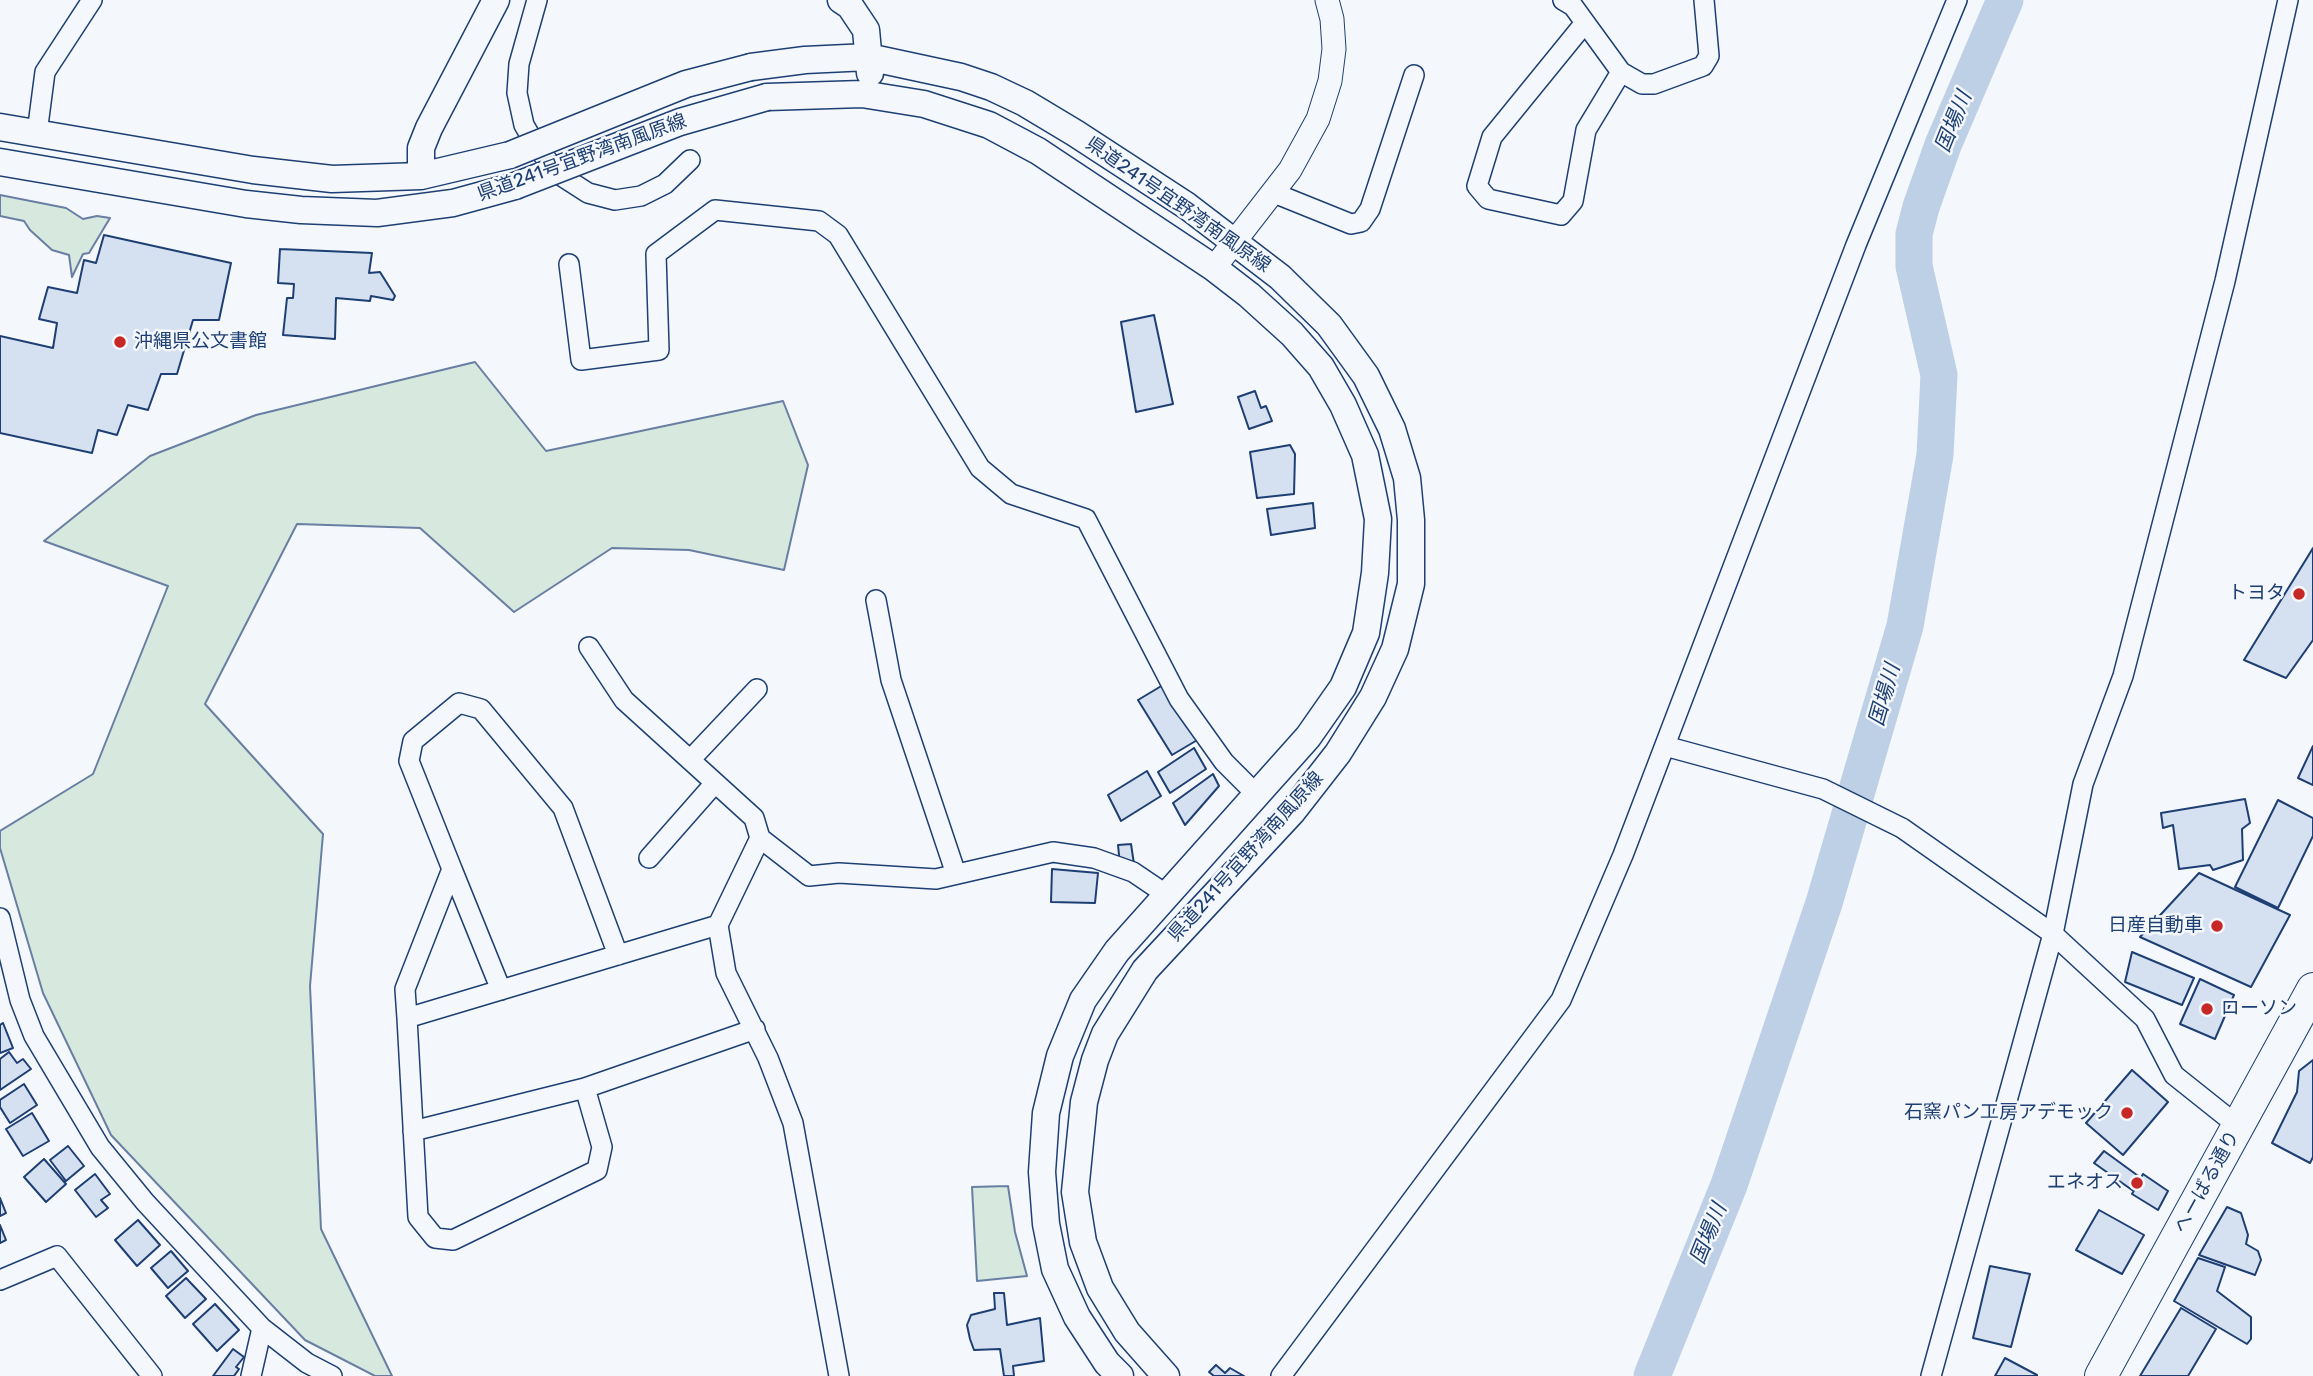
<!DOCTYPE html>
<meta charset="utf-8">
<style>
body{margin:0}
canvas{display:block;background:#f4f7fb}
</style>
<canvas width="2313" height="1376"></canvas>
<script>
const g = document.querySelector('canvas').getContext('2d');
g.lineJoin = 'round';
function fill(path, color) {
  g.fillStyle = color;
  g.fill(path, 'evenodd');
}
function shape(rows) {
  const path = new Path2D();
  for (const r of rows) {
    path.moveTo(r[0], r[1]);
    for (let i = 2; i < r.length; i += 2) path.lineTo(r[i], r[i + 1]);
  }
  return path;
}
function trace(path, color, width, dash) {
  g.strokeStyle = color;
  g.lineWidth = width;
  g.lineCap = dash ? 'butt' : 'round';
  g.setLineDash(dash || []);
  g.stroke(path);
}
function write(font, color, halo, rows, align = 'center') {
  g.font = font + ' Rubik,"Noto Sans JP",sans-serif';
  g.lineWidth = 5;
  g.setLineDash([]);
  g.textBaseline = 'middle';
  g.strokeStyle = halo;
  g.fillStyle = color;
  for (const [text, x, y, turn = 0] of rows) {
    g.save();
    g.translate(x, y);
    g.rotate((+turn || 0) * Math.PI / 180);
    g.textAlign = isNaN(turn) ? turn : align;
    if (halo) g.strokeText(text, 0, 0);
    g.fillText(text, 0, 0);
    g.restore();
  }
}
const green = shape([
 [0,195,66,208,83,219,97,216,110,218,89,253,83,254,72,277,69,255,52,250,30,230,24,221,0,216,0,195],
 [475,362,546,451,783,401,808,465,784,570,689,550,612,548,514,612,420,528,297,524,205,704,323,834,310,986,321,1229,392,1376,375,1376,305,1340,111,1135,43,993,0,848,0,831,93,774,168,586,44,541,150,456,256,415,475,362],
 [1008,1186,1015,1232,1027,1276,977,1281,972,1187,1008,1186]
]);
fill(green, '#d7e8df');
trace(green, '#687fa3', 2);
trace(shape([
 [1652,1376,1729,1185,1824,903,1905,626,1935,455,1939,375,1914,266,1914,234,1921,207,1943,145,2005,0]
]), '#bed0e5', 37);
const building = shape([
 [104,235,231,263,219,320,193,320,177,374,161,374,148,410,128,405,117,435,98,430,92,453,0,433,0,336,53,348,57,323,39,319,48,287,77,293,84,260,96,263,104,235],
 [280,249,372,253,369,273,380,272,395,296,393,300,371,296,370,301,336,298,335,339,283,335,287,298,293,298,294,284,278,283,280,249],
 [1154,315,1173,404,1136,412,1121,322,1154,315],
 [1255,391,1261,408,1266,406,1272,421,1249,429,1238,397,1255,391],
 [1290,445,1295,454,1294,494,1257,498,1250,452,1290,445],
 [1313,503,1315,528,1271,535,1267,509,1313,503],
 [2313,548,2313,640,2286,678,2244,660,2313,548],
 [1163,685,1199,739,1172,755,1138,700,1163,685],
 [2313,746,2313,785,2298,778,2313,746],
 [1194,748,1206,769,1170,793,1158,772,1194,748],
 [1147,771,1161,796,1121,821,1108,795,1147,771],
 [1213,774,1219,786,1185,825,1173,803,1213,774],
 [2245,799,2250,823,2242,829,2243,860,2213,870,2210,865,2179,869,2173,825,2163,828,2161,813,2245,799],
 [2278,800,2313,818,2313,836,2278,908,2235,887,2278,800],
 [1131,844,1134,864,1120,865,1118,845,1131,844],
 [1052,869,1098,873,1095,903,1051,902,1052,869],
 [2199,873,2290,915,2251,987,2140,937,2199,873],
 [2132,952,2194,978,2182,1005,2125,982,2132,952],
 [2200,979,2234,995,2215,1039,2180,1024,2200,979],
 [3,1023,13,1048,0,1053,0,1025,3,1023],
 [9,1052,17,1063,23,1059,31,1069,0,1090,0,1059,9,1052],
 [2313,1060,2313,1157,2310,1163,2272,1143,2297,1092,2299,1071,2313,1060],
 [2132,1070,2168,1102,2123,1155,2086,1123,2132,1070],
 [24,1084,37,1105,10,1123,0,1107,0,1100,24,1084],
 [32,1113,49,1141,23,1156,6,1129,32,1113],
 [68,1146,84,1166,66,1181,50,1160,68,1146],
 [2104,1151,2141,1178,2132,1190,2094,1163,2104,1151],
 [44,1159,66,1184,46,1202,24,1177,44,1159],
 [95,1174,110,1194,101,1200,108,1208,96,1217,75,1190,95,1174],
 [2143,1174,2168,1191,2158,1210,2132,1194,2143,1174],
 [0,1198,6,1213,0,1216,0,1198],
 [2227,1207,2241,1213,2248,1235,2246,1244,2258,1251,2261,1260,2255,1275,2199,1255,2227,1207],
 [2099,1210,2144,1235,2122,1274,2076,1250,2099,1210],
 [138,1220,160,1245,137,1266,115,1240,138,1220],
 [0,1225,6,1240,0,1243,0,1225],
 [171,1251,188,1271,168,1288,151,1268,171,1251],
 [2198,1258,2225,1267,2217,1291,2251,1317,2251,1339,2247,1344,2174,1301,2198,1258],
 [1990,1266,2030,1274,2011,1347,1973,1338,1990,1266],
 [186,1278,206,1299,185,1318,166,1296,186,1278],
 [994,1293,1004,1293,1007,1325,1040,1318,1044,1361,1013,1366,1014,1376,1004,1376,1000,1349,974,1350,970,1339,967,1325,971,1315,995,1309,994,1293],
 [215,1304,239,1330,217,1351,193,1324,215,1304],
 [2181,1308,2216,1329,2188,1376,2140,1376,2181,1308],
 [233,1349,244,1357,236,1367,239,1369,234,1376,213,1376,233,1349],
 [2005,1358,2037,1375,2037,1376,1995,1376,2005,1358],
 [1216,1365,1225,1373,1230,1368,1244,1376,1214,1376,1209,1372,1216,1365]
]);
fill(building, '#d5e0f0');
trace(building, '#1d3f73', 2);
const minor = shape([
 [537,0,519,64,517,93,524,125,538,149,560,175,588,193,615,200,641,196,665,184,690,160],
 [1563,0,1573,6,1621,72,1642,84,1654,84,1703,66,1709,56,1704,0],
 [1584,24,1492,137,1477,186,1488,199,1561,215,1573,201,1586,130,1621,72],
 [37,133,45,72,92,0],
 [1274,193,1351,224,1361,222,1370,209,1414,75],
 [569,264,581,360,659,350,656,254,715,210,819,221,838,235,980,468,1011,494,1086,519,1179,699,1224,762,1257,795],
 [876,600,891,680,956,874],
 [589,647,624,700,754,818,760,838],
 [1665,746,1823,789,1902,828,2053,934,2145,1019,2174,1075,2238,1126],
 [690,760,757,689],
 [649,858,715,783],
 [452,869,501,990],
 [0,918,20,1000,34,1036,100,1147,145,1202,262,1328,307,1363,332,1376],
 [407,1018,405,989,452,869,409,761,413,741,459,703,481,709,563,808,618,955],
 [585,1088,602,1147,597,1170,453,1240,435,1238,418,1217,407,1018,718,925],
 [413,1131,585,1088,755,1029],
 [0,1280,57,1256,152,1376],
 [251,1376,262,1328],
 [839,1376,793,1123,768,1058,726,973,718,925,760,838,809,876,839,873,936,879,1053,852,1094,858,1133,872,1167,895],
 [1281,1376,1561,1000,1623,855,1856,245,1957,0],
 [1931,1376,2053,934,2083,784,2123,676,2225,281,2288,0]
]);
const tertiary = shape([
 [1214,268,1290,170,1318,119,1330,81,1334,49,1332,19,1327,0]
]);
const secondary = shape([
 [841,0,850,6,866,30,870,73],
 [751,67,805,60,868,57,961,77,991,87,1025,103,1075,133,1187,206,1280,277,1329,325,1366,376,1392,429,1407,478,1411,520,1411,584,1395,649,1373,697,1338,753,1292,812,1145,970,1105,1034,1095,1060,1084,1102,1075,1192,1083,1242,1100,1288,1127,1332,1166,1376],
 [767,97,862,94,924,104,989,125,1038,151,1214,268,1249,295,1292,334,1321,367,1343,405,1365,455,1378,519,1375,573,1366,633,1343,687,1308,737,1117,951,1083,1000,1060,1056,1046,1113,1042,1172,1046,1224,1055,1269,1077,1317,1107,1363,1120,1376],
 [0,127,253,170,332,179,421,176,510,155],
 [0,162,246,204,301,210,377,213,453,203,515,186],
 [421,176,421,148,429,128,496,0]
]);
const trunk = shape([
 [2101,1376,2313,989]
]);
trace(minor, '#1d3f73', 22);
trace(tertiary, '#1d3f73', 25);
trace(secondary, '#1d3f73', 29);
trace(trunk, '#1d3f73', 34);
trace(minor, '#f4f7fb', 19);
trace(tertiary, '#f4f7fb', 23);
trace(secondary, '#f4f7fb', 26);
trace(trunk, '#f4f7fb', 32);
const secondaryBridge = shape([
 [510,155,686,84,751,67],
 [515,186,680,122,767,97]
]);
trace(secondaryBridge, '#1d3f73', 29, []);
trace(secondaryBridge, '#f4f7fb', 26);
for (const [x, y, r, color] of [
 [120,342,7,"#c62828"],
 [2299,594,7,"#c62828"],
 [2217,926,7,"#c62828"],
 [2207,1009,7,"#c62828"],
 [2127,1113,7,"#c62828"],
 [2137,1183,7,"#c62828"]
]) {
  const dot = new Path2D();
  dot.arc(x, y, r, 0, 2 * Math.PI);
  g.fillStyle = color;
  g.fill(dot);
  trace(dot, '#f4f7fb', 2.5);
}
write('19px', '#1d3f73', '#f4f7fb', [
 ["県道241号宜野湾南風原線",582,158,-20],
 ["県道241号宜野湾南風原線",1178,205,35],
 ["県道241号宜野湾南風原線",1246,857,-48],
 ["へーばる通り",2207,1182,-61]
]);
write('19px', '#1d3f73', '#f4f7fb', [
 ["沖縄県公文書館",134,342,"left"],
 ["トヨタ",2285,594],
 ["日産自動車",2203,926],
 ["ローソン",2221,1009,"left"],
 ["石窯パン工房アデモック",2113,1113],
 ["エネオス",2123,1183]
], 'right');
write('italic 21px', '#1d3f73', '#f4f7fb', [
 ["国場川",1954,122,-68],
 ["国場川",1885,695,-74],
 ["国場川",1709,1234,-68]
]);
</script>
